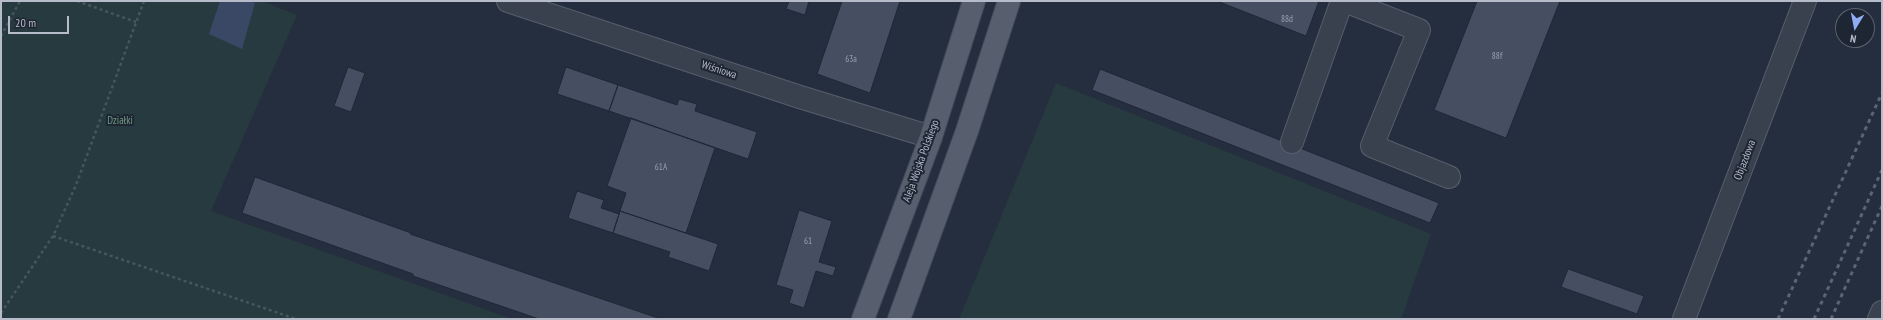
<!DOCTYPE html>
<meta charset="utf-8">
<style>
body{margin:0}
#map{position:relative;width:1883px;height:320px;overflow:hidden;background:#252e3e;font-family:"PT Sans Narrow",sans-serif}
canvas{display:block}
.frame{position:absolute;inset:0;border:2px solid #b5bbc9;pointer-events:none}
.north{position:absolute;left:1835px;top:8px;width:40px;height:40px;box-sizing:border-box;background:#1e2533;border:1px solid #5a616f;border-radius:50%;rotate:190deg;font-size:11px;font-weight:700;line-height:16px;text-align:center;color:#b5bbc9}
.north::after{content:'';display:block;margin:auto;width:14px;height:18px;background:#8facf5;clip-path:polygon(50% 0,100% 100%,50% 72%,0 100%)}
.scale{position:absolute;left:8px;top:16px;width:61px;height:18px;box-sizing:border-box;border:2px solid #b5bbc9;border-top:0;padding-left:5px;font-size:12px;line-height:14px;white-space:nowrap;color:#b5bbc9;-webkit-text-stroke:3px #1e2533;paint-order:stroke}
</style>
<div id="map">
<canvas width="1883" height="320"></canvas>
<div class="frame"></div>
<div class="north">N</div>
<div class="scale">20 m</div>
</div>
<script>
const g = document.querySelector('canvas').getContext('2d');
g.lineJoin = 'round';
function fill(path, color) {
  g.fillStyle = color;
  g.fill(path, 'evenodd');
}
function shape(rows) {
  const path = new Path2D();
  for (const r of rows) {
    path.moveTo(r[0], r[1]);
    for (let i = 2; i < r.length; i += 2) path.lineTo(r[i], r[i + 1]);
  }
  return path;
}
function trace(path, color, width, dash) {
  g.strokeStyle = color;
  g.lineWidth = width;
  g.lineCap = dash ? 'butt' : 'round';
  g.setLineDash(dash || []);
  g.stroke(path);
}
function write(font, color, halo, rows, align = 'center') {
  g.font = font + ' "PT Sans Narrow",sans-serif';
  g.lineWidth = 4;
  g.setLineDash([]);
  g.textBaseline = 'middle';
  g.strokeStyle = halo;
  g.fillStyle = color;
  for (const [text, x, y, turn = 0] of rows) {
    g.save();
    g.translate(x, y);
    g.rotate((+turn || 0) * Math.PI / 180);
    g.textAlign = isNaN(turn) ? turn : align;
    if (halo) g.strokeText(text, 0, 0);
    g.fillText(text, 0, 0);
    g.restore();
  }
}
fill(shape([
 [1,1,262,1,297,15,211,211,512,319,1,319],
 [1056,83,1431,234,1401,319,959,319]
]), '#273a3f');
fill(shape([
 [220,1,250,1,255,3,242,49,209,34]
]), '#3a4865');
const building = shape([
 [789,1,809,1,805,15,786,9,789,1],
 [842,1,900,1,870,93,817,74,842,1],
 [1217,1,1319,1,1306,36,1217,1],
 [1477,1,1560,1,1506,138,1434,110,1477,1],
 [348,67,365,73,351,112,334,106,348,67],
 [566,67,618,85,609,111,557,94,566,67],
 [1100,69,1439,203,1430,223,1092,90,1100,69],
 [618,85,677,105,679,99,697,104,695,111,757,132,748,159,609,111,618,85],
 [631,118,715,148,686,233,620,211,626,193,607,186,631,118],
 [255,177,411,233,410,234,661,319,539,319,413,276,413,274,242,213,255,177],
 [577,191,604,200,601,208,619,214,613,233,568,218,577,191],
 [799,210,832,221,819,262,836,267,833,276,816,271,804,308,789,303,793,290,776,285,799,210],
 [620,211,718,244,709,271,668,257,670,252,613,233,620,211],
 [1568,269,1644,296,1637,314,1561,287,1568,269]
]);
fill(building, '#464f62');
trace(building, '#202735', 1);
const minor = shape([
 [508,1,800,97,931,137],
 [1345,1,1419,30,1372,146,1449,177],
 [1292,142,1342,1],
 [1684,319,1805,1],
 [1879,319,1882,312]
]);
const major = shape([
 [863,319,931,137,974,1],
 [899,319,967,131,1009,1]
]);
trace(minor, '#575e6c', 24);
trace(major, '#424957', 24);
trace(shape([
 [77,1,136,22],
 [1,36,20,1],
 [53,236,296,319],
 [1,313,53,236,76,185,144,1]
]), '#45575c', 2.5, [3, 3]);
trace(minor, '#39404e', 22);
trace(major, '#575f6e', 22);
trace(shape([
 [1778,319,1882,93],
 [1814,319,1882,170],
 [1831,319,1882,206]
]), '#5b6375', 3, [4, 4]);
write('9px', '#99a0af', null, [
 ["88d",1287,19],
 ["88f",1497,56],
 ["63a",851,59],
 ["61A",661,167],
 ["61",808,241]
]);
write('11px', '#b5bbc9', '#1e2533', [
 ["Wiśniowa",719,70,18],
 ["Objazdowa",1745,160,-69],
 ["Aleja Wojska Polskiego",921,161,-70]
]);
write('11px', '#6d997c', '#1e2533', [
 ["Działki",120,121]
]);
</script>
